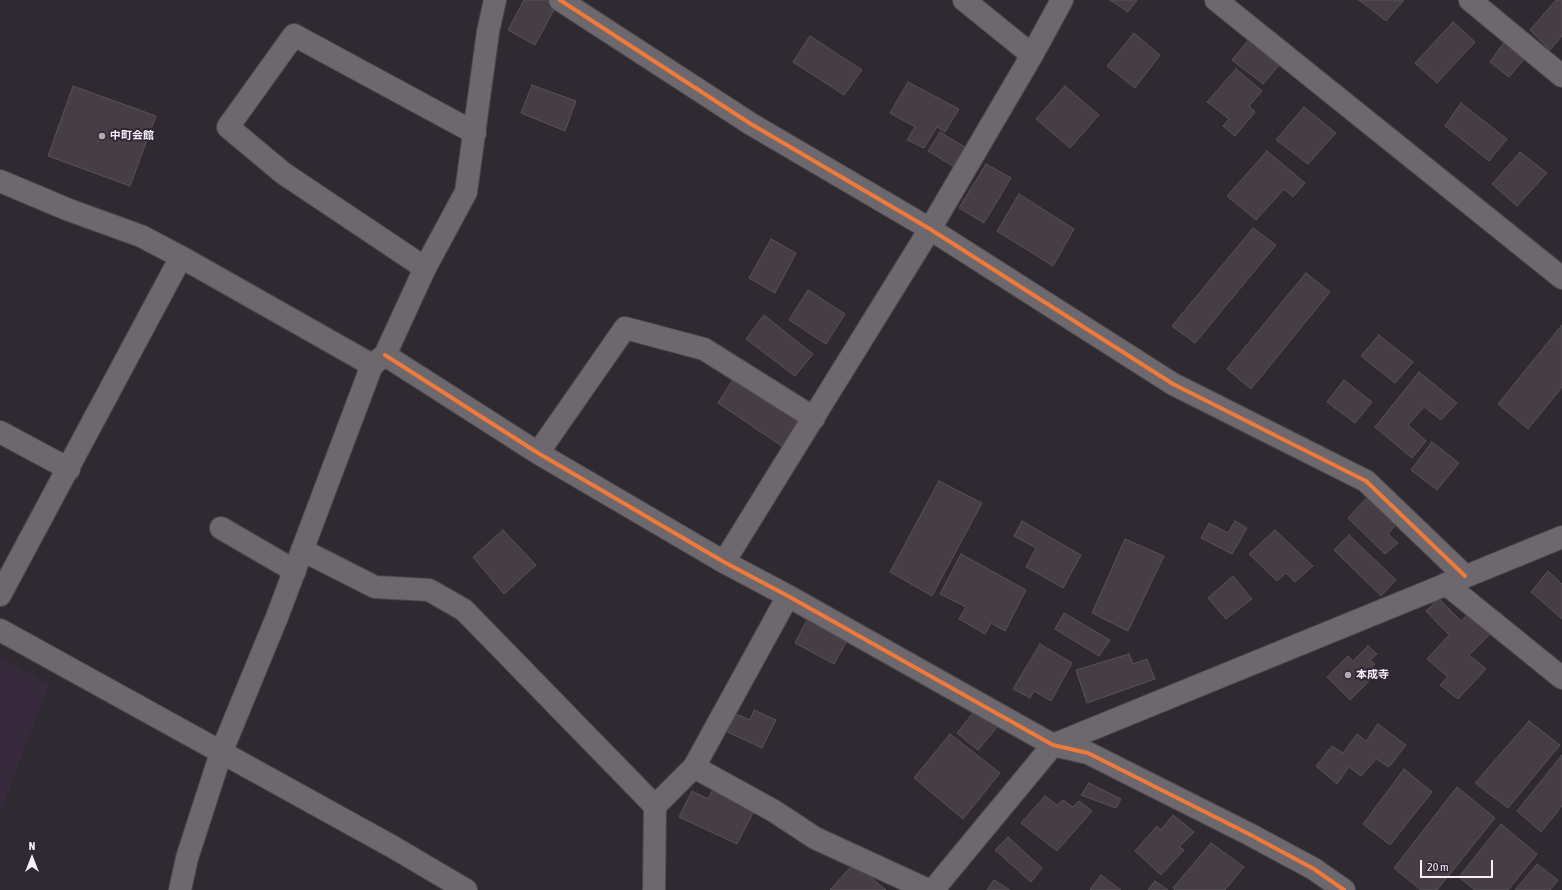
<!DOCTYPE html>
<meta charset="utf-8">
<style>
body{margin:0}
#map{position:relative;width:1562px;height:890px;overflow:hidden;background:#2f2a32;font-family:"Asap Condensed",sans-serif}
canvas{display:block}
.north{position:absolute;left:12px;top:838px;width:40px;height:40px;-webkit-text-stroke:3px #302635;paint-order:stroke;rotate:0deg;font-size:11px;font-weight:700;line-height:16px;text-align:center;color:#f6eff9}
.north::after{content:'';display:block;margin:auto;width:14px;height:18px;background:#f6eff9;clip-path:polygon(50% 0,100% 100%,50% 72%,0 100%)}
.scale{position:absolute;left:1420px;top:860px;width:73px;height:18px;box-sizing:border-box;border:2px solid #f6eff9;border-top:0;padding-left:5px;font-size:12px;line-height:14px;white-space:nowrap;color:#f6eff9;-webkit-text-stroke:3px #302635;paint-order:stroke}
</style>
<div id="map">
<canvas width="1562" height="890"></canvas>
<div class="north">N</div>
<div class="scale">20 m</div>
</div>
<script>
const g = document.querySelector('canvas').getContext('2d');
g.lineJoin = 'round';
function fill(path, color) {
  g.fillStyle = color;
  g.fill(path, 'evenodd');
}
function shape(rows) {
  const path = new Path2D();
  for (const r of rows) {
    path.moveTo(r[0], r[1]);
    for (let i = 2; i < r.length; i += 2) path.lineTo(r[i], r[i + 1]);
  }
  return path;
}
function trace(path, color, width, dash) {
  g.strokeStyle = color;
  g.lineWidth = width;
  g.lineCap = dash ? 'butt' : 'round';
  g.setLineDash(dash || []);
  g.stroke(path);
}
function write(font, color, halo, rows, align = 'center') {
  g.font = font + ' "Asap Condensed","Noto Sans JP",sans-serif';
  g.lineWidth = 4;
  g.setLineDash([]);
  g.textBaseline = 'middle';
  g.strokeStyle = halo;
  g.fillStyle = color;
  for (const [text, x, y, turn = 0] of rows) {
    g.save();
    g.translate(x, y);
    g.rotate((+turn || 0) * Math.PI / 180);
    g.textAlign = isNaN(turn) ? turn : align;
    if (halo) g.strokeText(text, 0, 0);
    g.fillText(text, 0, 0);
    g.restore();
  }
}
fill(shape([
 [0,657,49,684,0,814]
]), '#382a3d');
const building = shape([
 [524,0,545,0,556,6,535,45,508,30,524,0],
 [1110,0,1137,0,1128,12,1110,0],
 [1359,0,1404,0,1386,21,1359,0],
 [1556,0,1562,0,1562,36,1550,50,1530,30,1556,0],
 [1453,22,1475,42,1437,83,1415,63,1453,22],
 [1134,33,1160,55,1135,88,1107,66,1134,33],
 [810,36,862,70,844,95,793,62,810,36],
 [1250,38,1281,63,1263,84,1232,60,1250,38],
 [1505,41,1525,58,1509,77,1490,62,1505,41],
 [1236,69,1262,91,1249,106,1255,112,1235,136,1223,126,1229,119,1207,102,1236,69],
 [908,82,959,109,945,132,937,127,924,148,907,140,915,127,890,113,908,82],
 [532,85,576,101,565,131,521,113,532,85],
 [73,86,156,116,130,186,48,156,73,86],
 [1065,86,1099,115,1070,148,1036,119,1065,86],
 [1461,103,1507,139,1489,161,1445,126,1461,103],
 [1304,107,1336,133,1308,164,1276,140,1304,107],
 [940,132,968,149,956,168,928,151,940,132],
 [1267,151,1305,183,1293,197,1284,189,1256,220,1227,196,1267,151],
 [1520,152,1547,173,1517,206,1492,184,1520,152],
 [986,164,1011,178,984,223,959,208,986,164],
 [1019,194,1074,229,1053,266,997,231,1019,194],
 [1253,228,1276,245,1195,343,1172,326,1253,228],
 [771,239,796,253,775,293,749,278,771,239],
 [1306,273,1330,292,1251,389,1227,369,1306,273],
 [808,290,845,314,826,344,789,320,808,290],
 [764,315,813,354,795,376,746,339,764,315],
 [1562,325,1562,387,1528,429,1498,404,1562,325],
 [1379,335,1413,362,1395,383,1361,356,1379,335],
 [1419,372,1457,403,1441,420,1424,407,1408,425,1426,441,1412,458,1375,427,1419,372],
 [734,378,799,422,783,447,718,403,734,378],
 [1344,380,1372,402,1355,423,1327,402,1344,380],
 [1432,442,1459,463,1437,490,1411,470,1432,442],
 [939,481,982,503,932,596,890,572,939,481],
 [1371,493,1399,521,1388,534,1398,543,1385,554,1348,518,1371,493],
 [1022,521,1081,555,1063,588,1026,567,1036,548,1014,536,1022,521],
 [1235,521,1247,528,1232,554,1201,538,1209,523,1228,533,1235,521],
 [503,530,536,565,504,594,473,557,503,530],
 [1275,530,1313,566,1295,582,1286,573,1277,581,1249,554,1275,530],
 [1349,535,1396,580,1381,596,1334,550,1349,535],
 [1125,539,1164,556,1128,631,1092,613,1125,539],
 [961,554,1026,590,1005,631,991,623,985,634,959,619,966,607,940,594,961,554],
 [1548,571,1562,584,1562,619,1531,592,1548,571],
 [1233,576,1252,599,1226,619,1208,598,1233,576],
 [1439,599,1461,621,1470,613,1492,632,1469,655,1486,669,1458,699,1440,685,1448,677,1427,659,1449,635,1426,611,1439,599],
 [1064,613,1110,640,1099,656,1055,629,1064,613],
 [809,616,849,637,834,664,795,643,809,616],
 [1040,644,1072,663,1051,701,1034,691,1030,698,1013,689,1040,644],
 [1368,646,1377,654,1370,660,1375,664,1366,673,1372,678,1350,700,1327,677,1348,656,1353,661,1368,646],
 [1129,654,1133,664,1147,659,1155,679,1087,703,1076,670,1129,654],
 [978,707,999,725,978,750,957,733,978,707],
 [754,710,776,720,762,748,721,729,729,711,750,720,754,710],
 [1529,721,1560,745,1508,808,1475,783,1529,721],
 [1378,724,1406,745,1389,767,1376,759,1361,776,1349,767,1337,784,1316,766,1332,746,1343,753,1357,734,1366,741,1378,724],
 [950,734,1000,773,963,819,914,778,950,734],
 [1562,755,1562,806,1541,832,1517,811,1562,755],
 [1404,769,1432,792,1390,845,1363,824,1404,769],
 [1089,783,1121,799,1116,808,1081,795,1089,783],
 [715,785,757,805,737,844,679,817,692,791,708,799,715,785],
 [1457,787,1495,818,1437,890,1421,890,1394,868,1457,787],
 [1045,796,1057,805,1063,800,1073,807,1079,801,1092,811,1057,851,1021,823,1045,796],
 [1173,815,1194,832,1179,847,1184,850,1161,875,1135,851,1157,826,1161,830,1173,815],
 [1501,824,1537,854,1508,890,1475,890,1459,877,1501,824],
 [1008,837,1042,868,1031,882,995,850,1008,837],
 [1211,843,1244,867,1225,890,1175,890,1173,888,1211,843],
 [854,863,886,890,830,890,854,863],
 [1537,864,1558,880,1550,890,1515,890,1537,864],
 [1101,875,1121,890,1091,890,1090,889,1101,875],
 [994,880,1010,890,987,890,994,880],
 [1155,881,1168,890,1148,890,1155,881]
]);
fill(building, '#473e45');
trace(building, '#585257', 1);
const minor = shape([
 [560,0,751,124,930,229,1173,384,1366,481,1465,576],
 [964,0,1032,55],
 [1216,0,1562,278],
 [1470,0,1562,76],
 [0,181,69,210,141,236,181,257,372,365],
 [425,268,283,173,228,127,294,35,475,133],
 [385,355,538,453,724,562,788,596,1053,745,1088,753,1249,834,1314,869,1344,890],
 [0,432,69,469],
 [538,453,625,328,704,349,814,418],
 [221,528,295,571],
 [302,550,375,587,429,590,464,610,655,806],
 [724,562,930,229,1032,55,1062,0],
 [1446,584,1562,678],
 [0,595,181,257],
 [0,630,393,847,466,890],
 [694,767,774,811,815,838,928,890],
 [180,890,187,858,221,753,277,617,372,365,385,355,425,268,466,192,488,32,495,0],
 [654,890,655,806,694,767,788,596],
 [933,890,1053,745,1562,537]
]);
trace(minor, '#4c474f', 24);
trace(minor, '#6c686e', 22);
trace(shape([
 [560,0,751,124,930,229,1173,384,1366,481,1465,576],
 [385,355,538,453,724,562,788,596,1053,745,1088,753,1249,834,1314,869,1344,890]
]), '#f17a3a', 4);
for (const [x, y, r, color] of [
 [102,136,4,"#b0aab3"],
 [1348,675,4,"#b0aab3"]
]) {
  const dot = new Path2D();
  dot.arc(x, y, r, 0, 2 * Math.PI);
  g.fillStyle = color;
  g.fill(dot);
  trace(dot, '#302635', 1.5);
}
write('bold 11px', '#f6eff9', '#302635', [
 ["中町会館",110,136],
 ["本成寺",1356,675]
], 'left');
</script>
